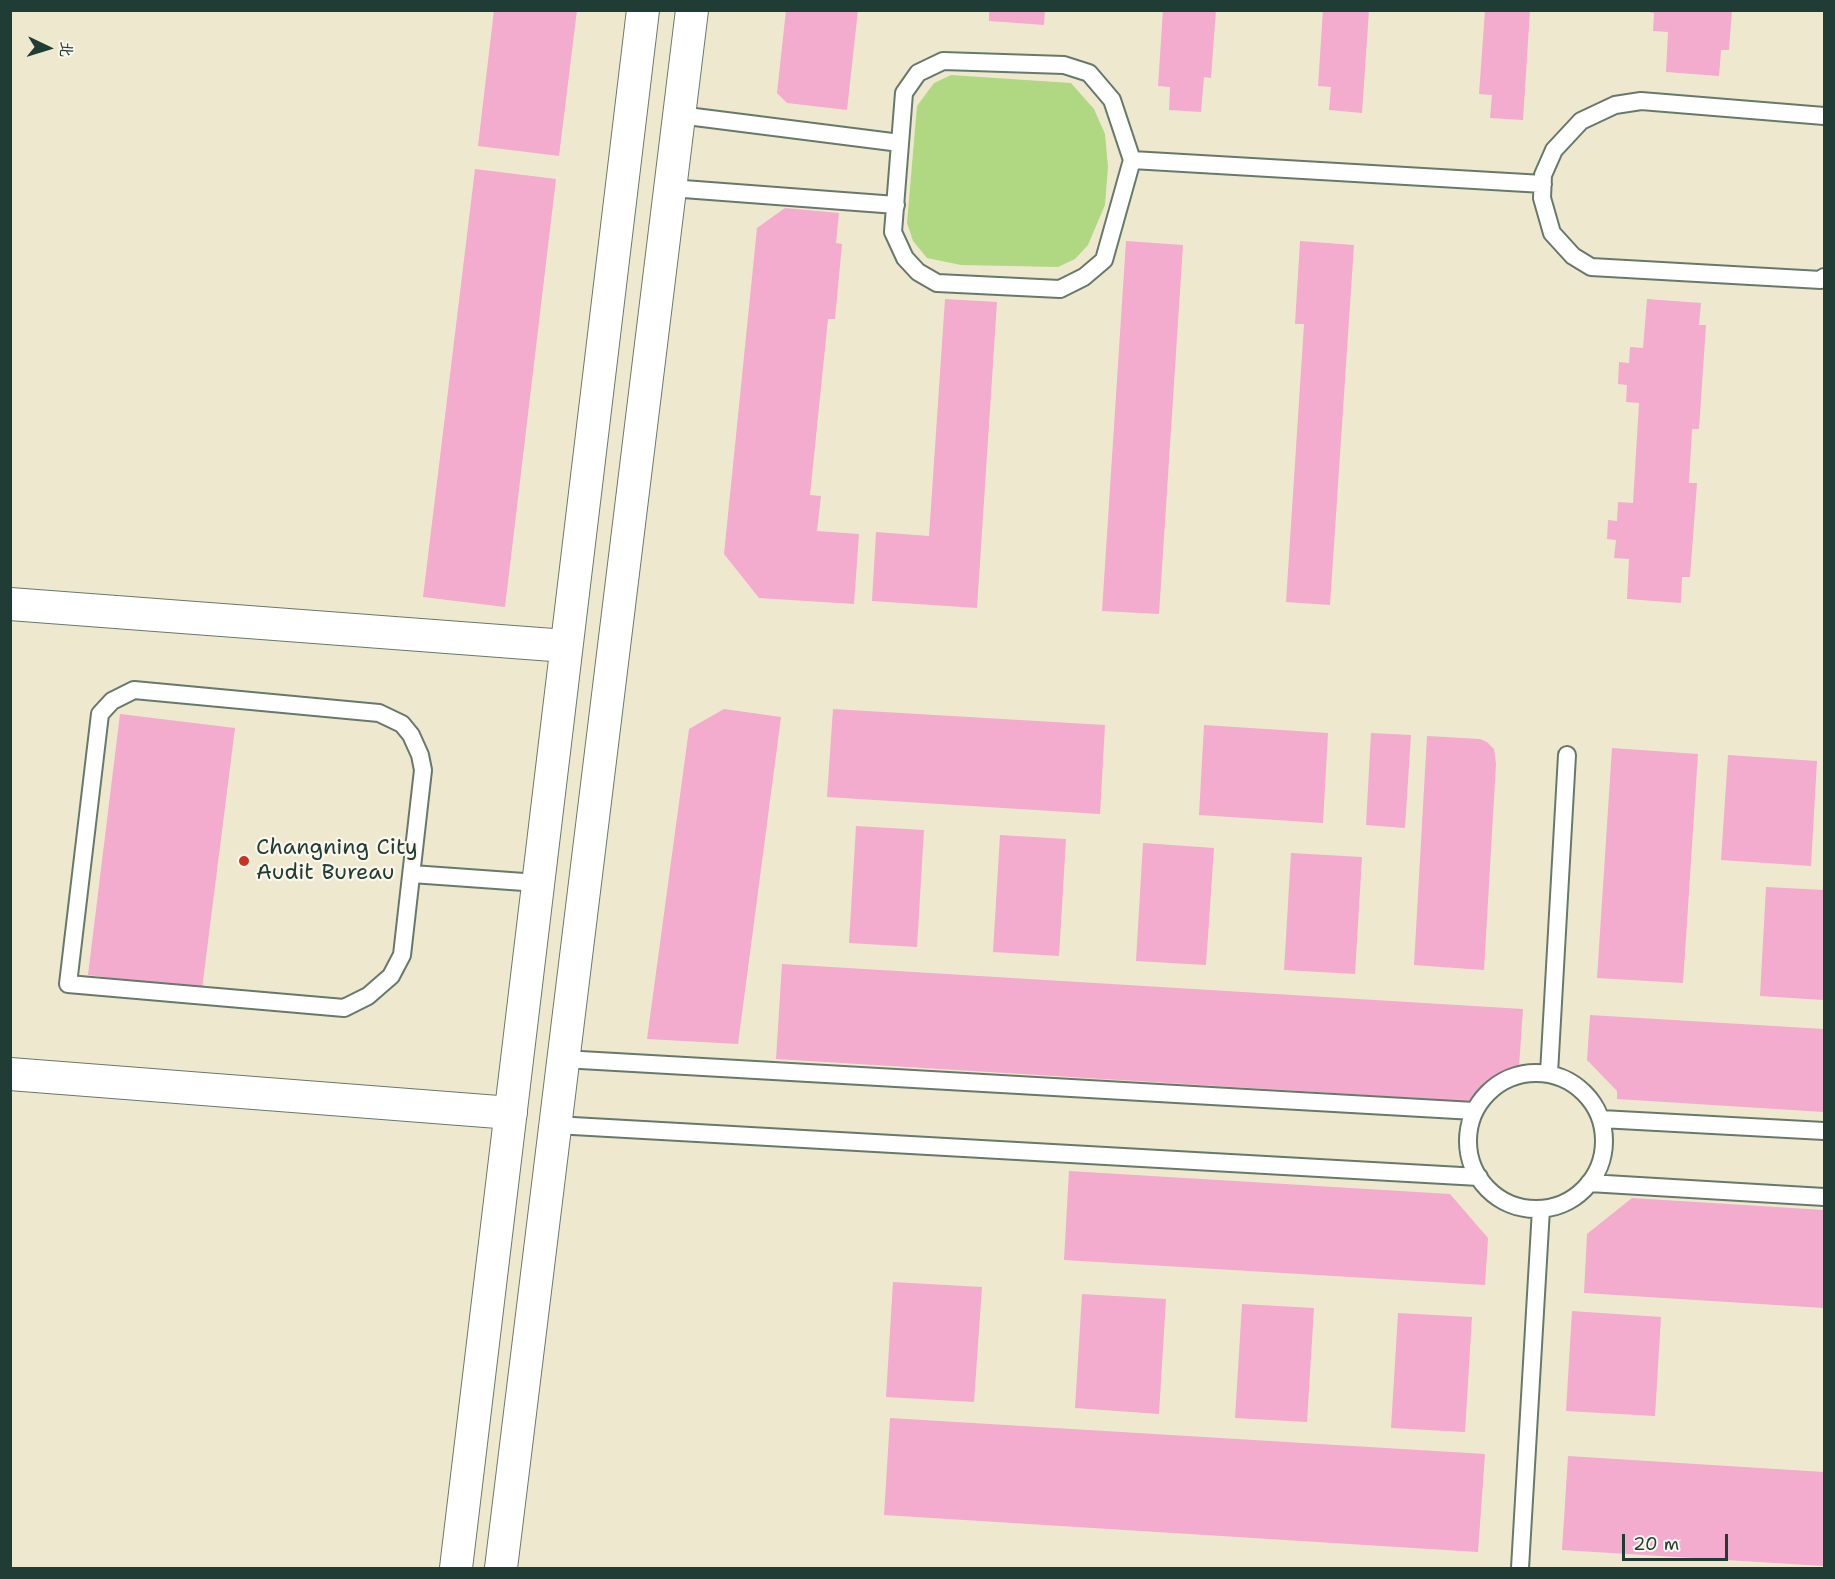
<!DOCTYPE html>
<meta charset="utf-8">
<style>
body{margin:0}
#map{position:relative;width:1835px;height:1579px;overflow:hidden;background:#eee9ce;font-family:"Shantell Sans","LXGW WenKai TC",sans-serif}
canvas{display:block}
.frame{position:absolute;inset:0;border:12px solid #1f3d34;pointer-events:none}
.north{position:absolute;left:18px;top:18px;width:60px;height:60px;-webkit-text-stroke:4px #fbf7ec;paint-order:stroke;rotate:94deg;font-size:16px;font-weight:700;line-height:24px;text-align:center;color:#1f3d34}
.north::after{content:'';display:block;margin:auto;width:21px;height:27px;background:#1f3d34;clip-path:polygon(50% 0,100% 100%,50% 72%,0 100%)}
.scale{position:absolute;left:1622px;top:1534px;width:106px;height:27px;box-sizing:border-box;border:3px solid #1f3d34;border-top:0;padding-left:8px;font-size:18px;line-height:21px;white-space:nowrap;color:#1f3d34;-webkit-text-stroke:4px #fbf7ec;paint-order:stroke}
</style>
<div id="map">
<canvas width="1835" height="1579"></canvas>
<div class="frame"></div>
<div class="north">北</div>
<div class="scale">20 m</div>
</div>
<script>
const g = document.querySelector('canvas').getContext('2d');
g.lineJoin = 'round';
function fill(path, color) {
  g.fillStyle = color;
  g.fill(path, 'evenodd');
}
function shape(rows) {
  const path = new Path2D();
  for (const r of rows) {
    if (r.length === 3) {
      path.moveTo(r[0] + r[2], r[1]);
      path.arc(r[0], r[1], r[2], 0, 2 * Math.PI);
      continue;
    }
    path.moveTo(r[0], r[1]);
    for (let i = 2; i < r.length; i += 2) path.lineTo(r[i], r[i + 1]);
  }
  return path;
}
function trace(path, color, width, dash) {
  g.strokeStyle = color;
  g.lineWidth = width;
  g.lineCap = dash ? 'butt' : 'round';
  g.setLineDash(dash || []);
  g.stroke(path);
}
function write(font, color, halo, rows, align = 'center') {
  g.font = font + ' "Shantell Sans",sans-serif';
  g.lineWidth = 4.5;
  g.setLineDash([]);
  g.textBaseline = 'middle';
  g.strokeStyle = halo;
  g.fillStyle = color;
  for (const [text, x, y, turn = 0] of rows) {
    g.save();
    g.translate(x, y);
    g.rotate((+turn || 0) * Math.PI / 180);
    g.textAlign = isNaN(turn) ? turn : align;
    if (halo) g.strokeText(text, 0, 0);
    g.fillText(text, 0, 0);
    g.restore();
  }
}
fill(shape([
 [951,75,1071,83,1094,109,1105,134,1108,167,1105,205,1088,245,1075,259,1058,267,961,265,927,258,913,241,907,223,917,106,934,83]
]), '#b0d882');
fill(shape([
 [494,10,577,10,559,156,478,146],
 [786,10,858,10,847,110,787,103,777,93],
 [989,10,1045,10,1044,25,989,21],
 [1163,10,1216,10,1211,78,1204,77,1201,112,1169,110,1170,87,1158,86],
 [1323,10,1369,10,1362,113,1329,110,1331,87,1318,86],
 [1485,10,1530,10,1523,120,1490,118,1492,95,1479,94],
 [1650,10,1732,10,1729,50,1721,50,1719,76,1666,72,1668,32,1653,31,1654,13,1649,12],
 [475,169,556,179,505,607,423,597],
 [785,208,839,213,836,243,842,244,835,319,828,319,810,495,821,496,817,531,859,534,854,604,759,598,724,554,757,228],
 [1126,241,1183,245,1159,614,1102,611],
 [1300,241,1354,245,1330,605,1286,602,1304,324,1295,324],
 [945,299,997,302,977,608,872,601,876,532,929,536],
 [1647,299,1701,303,1699,325,1706,325,1699,429,1692,429,1689,483,1697,483,1690,577,1682,577,1681,603,1627,599,1629,559,1614,558,1616,540,1607,539,1608,520,1617,521,1618,502,1633,503,1639,403,1626,402,1627,385,1618,384,1619,362,1629,363,1630,347,1643,348],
 [724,709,781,717,738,1044,647,1039,689,729],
 [833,709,1105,725,1100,814,827,797],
 [120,714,235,728,202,989,88,975],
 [1204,725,1328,733,1323,823,1199,815],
 [1371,733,1411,735,1405,828,1366,825],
 [1427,736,1480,739,1487,742,1494,749,1496,764,1484,970,1414,965],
 [1612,748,1698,754,1683,983,1597,978],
 [1728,755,1817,761,1811,866,1721,860],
 [856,826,924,830,917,947,849,943],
 [1000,835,1066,839,1059,956,993,952],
 [1143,843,1214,848,1206,965,1136,961],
 [1291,853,1362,857,1355,974,1284,970],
 [1766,887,1824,890,1824,1000,1760,996],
 [782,964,1523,1009,1519,1067,1480,1094,1480,1102,776,1059],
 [1590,1015,1824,1029,1824,1112,1617,1099,1617,1091,1587,1060],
 [1069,1171,1450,1194,1488,1238,1485,1285,1064,1260],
 [1632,1198,1824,1210,1824,1308,1584,1293,1587,1234],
 [893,1282,982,1287,974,1402,886,1397],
 [1082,1294,1166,1299,1159,1414,1075,1408],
 [1242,1304,1314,1308,1307,1422,1235,1418],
 [1572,1311,1661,1317,1655,1416,1566,1411],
 [1398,1313,1472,1317,1465,1432,1391,1428],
 [890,1418,1485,1454,1478,1552,884,1515],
 [1568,1456,1824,1472,1824,1566,1562,1550]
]), '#f3abce');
const service = shape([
 [943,61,1064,65,1089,73,1112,100,1132,160,1104,260,1084,277,1060,289,937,283,918,272,905,258,893,232,904,93,918,73,943,61],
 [679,115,900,143],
 [1824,116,1641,101,1615,105,1581,121,1554,150,1543,175,1542,198,1552,233,1573,256,1591,267,1821,280,1824,277],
 [1132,160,1543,184],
 [670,188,896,205],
 [134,690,379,713,402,724,411,735,420,755,423,770,402,955,391,976,368,996,344,1008,68,984,100,714,112,701,134,690],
 [412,874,538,883],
 [563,1059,1474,1111],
 [1549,1073,1567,755],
 [1536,1141,68],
 [1601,1119,1824,1131],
 [555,1125,1479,1177],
 [1589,1183,1824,1197],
 [1520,1568,1541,1209]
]);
const minor = shape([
 [10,604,566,646],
 [10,1074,511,1113],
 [456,1568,643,10],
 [501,1568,692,10]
]);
trace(service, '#67796a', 20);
trace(minor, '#67796a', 34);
trace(service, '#fff', 16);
trace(minor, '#fff', 32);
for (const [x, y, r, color] of [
 [244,861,6,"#c8321e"]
]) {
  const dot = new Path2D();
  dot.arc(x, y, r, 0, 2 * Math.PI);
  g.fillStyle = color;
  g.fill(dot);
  trace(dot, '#fbf7ec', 2);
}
write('22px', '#1f3d34', '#fbf7ec', [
 ["Changning City",256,848],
 ["Audit Bureau",256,873]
], 'left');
</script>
